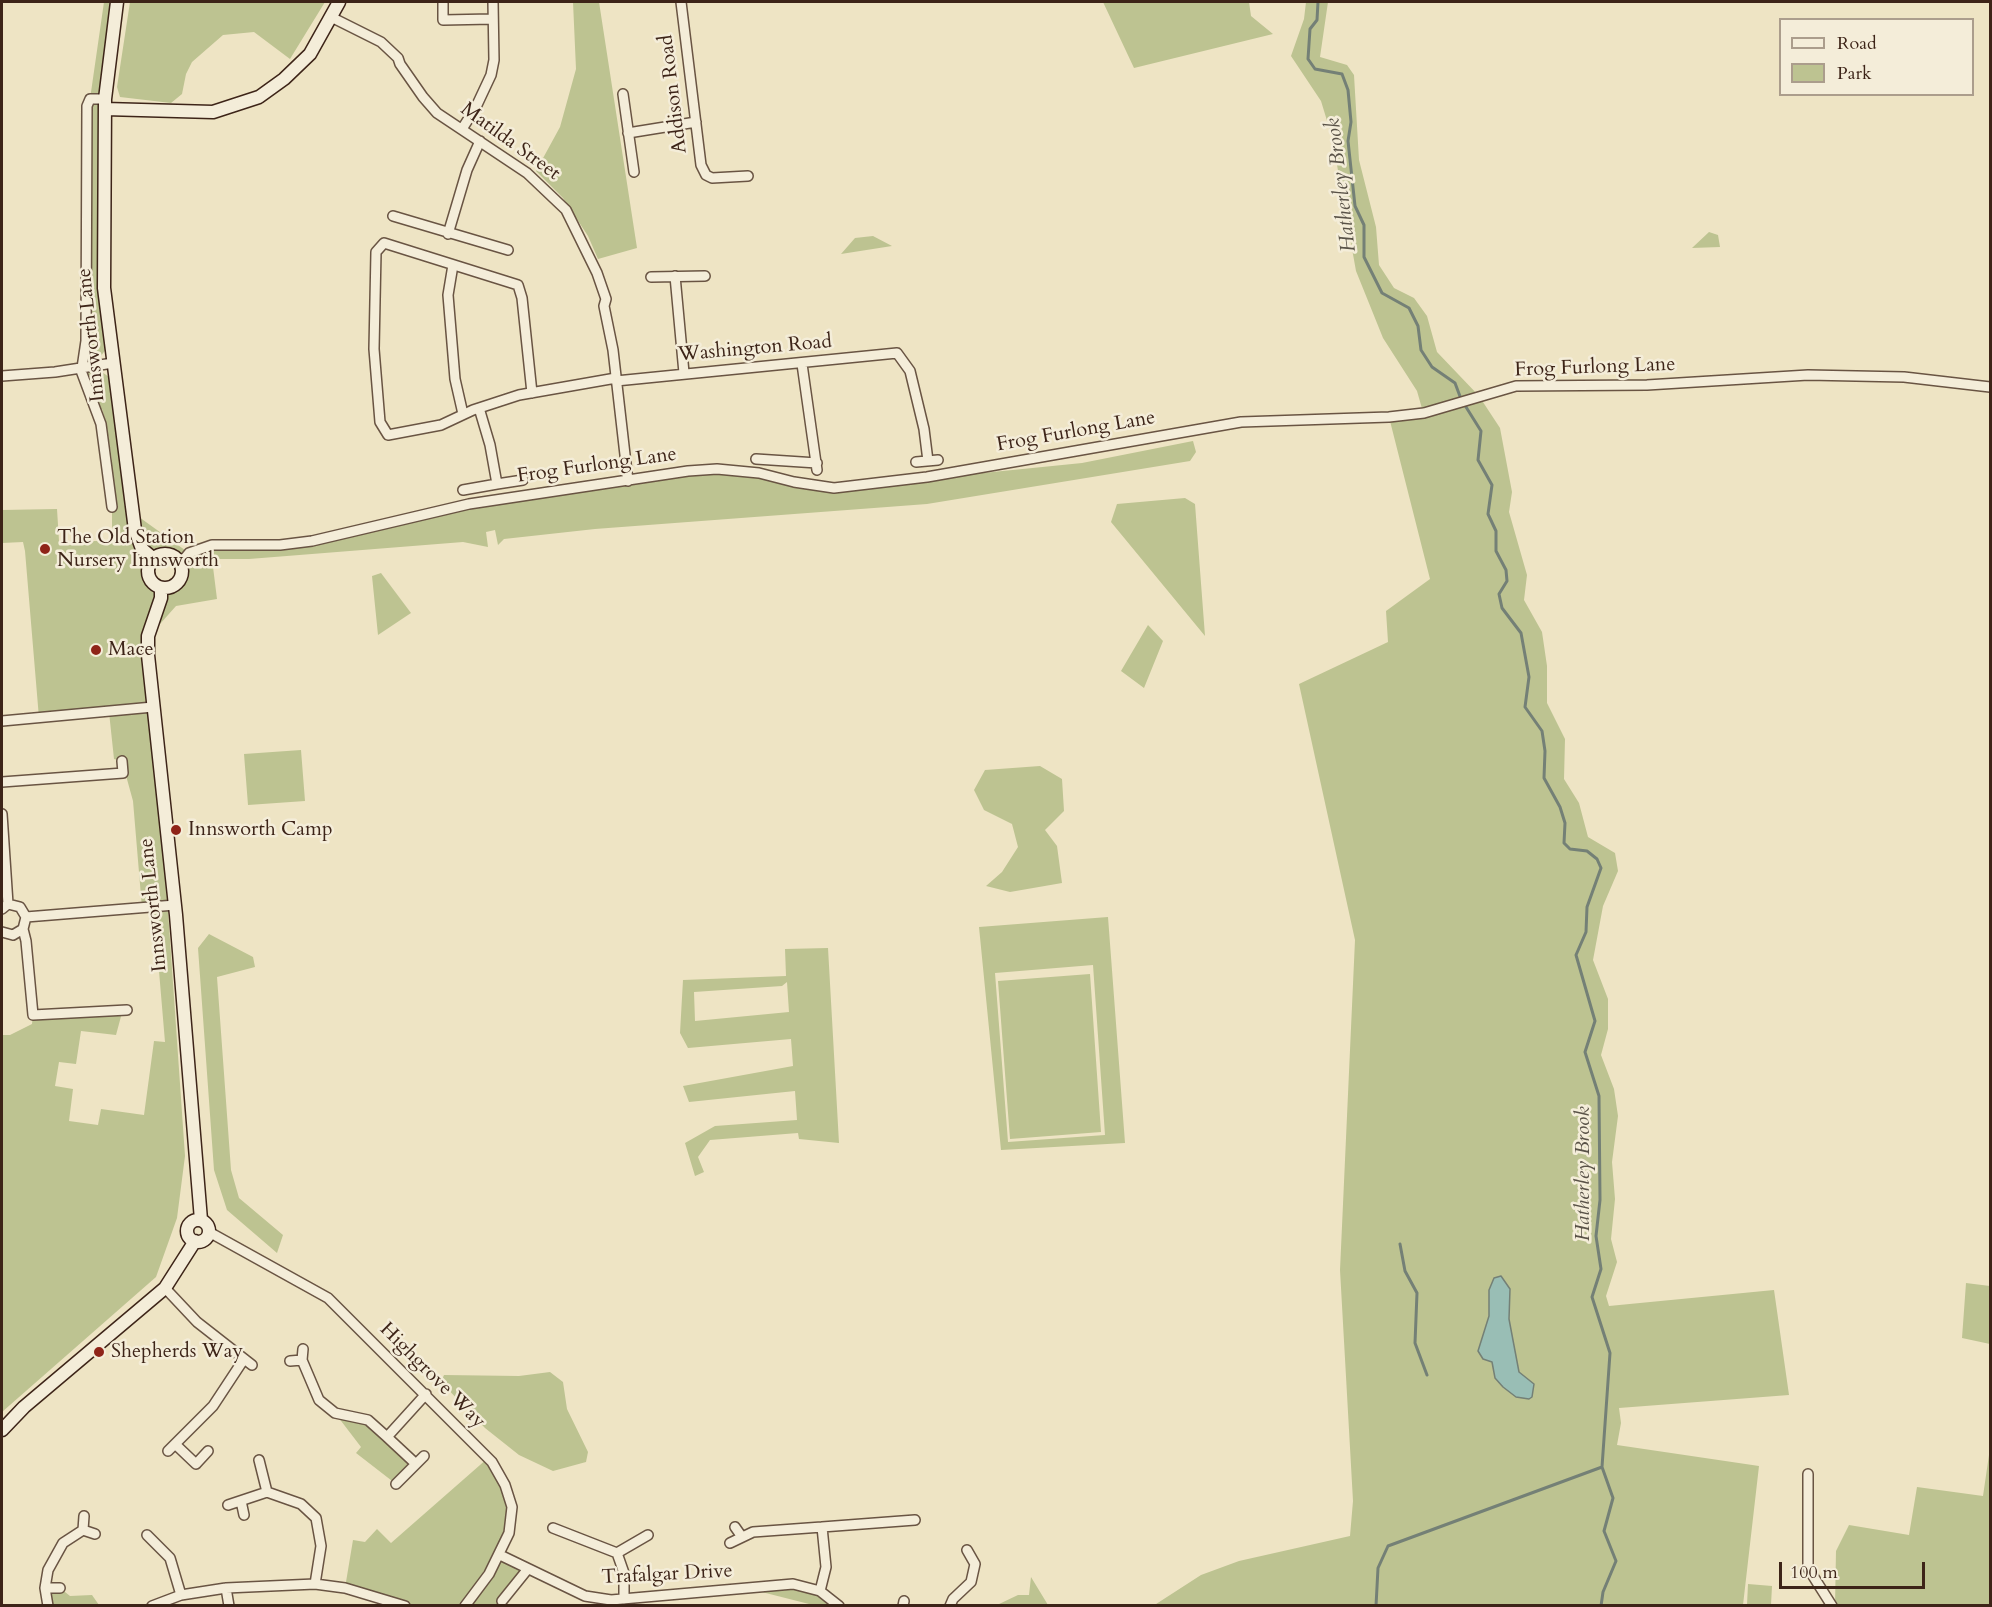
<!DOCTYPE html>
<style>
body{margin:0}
#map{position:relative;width:1992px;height:1607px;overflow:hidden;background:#eee4c4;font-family:Cardo,serif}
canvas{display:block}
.frame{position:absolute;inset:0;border:3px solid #3d2418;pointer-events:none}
.legend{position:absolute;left:1779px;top:18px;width:195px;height:78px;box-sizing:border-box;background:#f4edd9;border:2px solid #ab9d8c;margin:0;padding:8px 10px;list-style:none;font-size:18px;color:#3d2418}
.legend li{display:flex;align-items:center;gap:12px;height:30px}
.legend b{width:30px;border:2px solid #ab9d8c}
.scale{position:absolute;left:1779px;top:1562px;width:146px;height:27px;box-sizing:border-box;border:3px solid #3d2418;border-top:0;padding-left:8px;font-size:18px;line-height:21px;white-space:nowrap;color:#3d2418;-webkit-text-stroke:4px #f4edd9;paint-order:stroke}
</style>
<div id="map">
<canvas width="1992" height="1607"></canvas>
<div class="frame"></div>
<ul class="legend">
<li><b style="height:8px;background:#f4edd9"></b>Road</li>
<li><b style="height:16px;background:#bdc391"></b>Park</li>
</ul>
<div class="scale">100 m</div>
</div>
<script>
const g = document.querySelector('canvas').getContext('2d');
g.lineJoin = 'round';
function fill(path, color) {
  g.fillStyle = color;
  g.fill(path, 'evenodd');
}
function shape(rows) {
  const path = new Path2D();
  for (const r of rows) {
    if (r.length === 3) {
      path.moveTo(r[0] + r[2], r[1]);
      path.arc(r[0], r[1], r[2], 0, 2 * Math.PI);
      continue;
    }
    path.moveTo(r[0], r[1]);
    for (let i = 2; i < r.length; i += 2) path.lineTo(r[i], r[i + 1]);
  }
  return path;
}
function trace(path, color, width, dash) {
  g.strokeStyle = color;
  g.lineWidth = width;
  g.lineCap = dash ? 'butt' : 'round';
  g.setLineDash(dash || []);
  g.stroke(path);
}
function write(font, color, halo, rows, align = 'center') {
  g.font = font + ' Cardo,serif';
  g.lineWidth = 5;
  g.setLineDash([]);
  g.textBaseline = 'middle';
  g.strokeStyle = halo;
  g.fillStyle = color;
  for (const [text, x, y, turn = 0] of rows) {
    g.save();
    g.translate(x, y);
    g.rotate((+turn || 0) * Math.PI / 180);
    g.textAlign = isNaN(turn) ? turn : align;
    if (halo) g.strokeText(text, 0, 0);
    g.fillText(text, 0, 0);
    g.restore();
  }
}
fill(shape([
 [104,2,117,2,108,54,107,348,97,361,89,358,90,99],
 [130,2,325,2,290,59,254,32,223,35,192,62,186,74,182,94,171,103,120,97,117,87],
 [573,2,599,2,637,248,598,259,588,236,563,198,536,171,560,127,576,69],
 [1103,2,1249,2,1251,16,1273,34,1134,68],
 [1306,2,1328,2,1320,57,1347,65,1354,75,1359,160,1376,227,1379,265,1394,288,1414,298,1427,316,1437,352,1479,396,1500,428,1512,492,1509,512,1527,575,1524,600,1542,632,1547,666,1547,703,1565,739,1564,779,1579,803,1588,837,1615,853,1618,871,1603,906,1593,960,1608,999,1608,1029,1601,1055,1614,1089,1618,1116,1612,1162,1615,1199,1611,1239,1617,1262,1606,1296,1609,1306,1774,1290,1789,1395,1619,1408,1621,1423,1617,1445,1759,1466,1743,1605,1153,1606,1201,1575,1239,1561,1350,1536,1353,1501,1340,1270,1355,940,1299,684,1388,642,1386,611,1430,579,1389,417,1423,412,1417,391,1383,338,1356,271,1332,137,1321,101,1291,56,1304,19],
 [1709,232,1718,235,1720,247,1692,248],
 [873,236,892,246,841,254,855,238],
 [93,370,99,370,112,379,127,493,123,494,126,513,132,512,189,553,212,545,280,545,469,504,717,469,834,488,1082,463,1193,441,1196,452,1190,461,927,504,595,529,504,539,498,545,495,530,486,532,488,547,463,542,249,559,212,559,217,599,176,606,160,624,152,621,148,636,175,905,142,908,133,801,122,761,114,759,109,712,39,718,25,551,23,542,2,543,2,510,57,509,59,541,112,541,112,507,118,506,114,500,113,473,110,473,108,460,112,460,106,422,102,409,98,410,86,373],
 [170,555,178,560,182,567,181,577,173,586,158,586,150,577,149,566,159,556],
 [1185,498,1195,504,1205,636,1111,522,1117,504],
 [381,573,411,613,378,635,372,576],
 [1148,625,1163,641,1144,688,1121,671],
 [301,750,305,801,248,805,244,754],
 [1040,766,1062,779,1064,811,1045,830,1057,846,1062,883,1010,892,986,886,1002,872,1018,847,1012,824,984,810,974,790,985,770],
 [168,911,185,1156,177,1218,156,1277,2,1412,2,1035,10,1035,32,1024,33,1015,123,1009,116,1035,81,1031,76,1064,59,1062,55,1086,73,1089,69,1121,98,1125,101,1109,144,1115,154,1041,165,1042,154,912],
 [1108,917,1125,1143,1001,1150,979,927],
 [1093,965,1105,1135,1008,1142,995,973],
 [209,934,253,957,255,967,217,977,231,1170,239,1198,283,1235,277,1253,227,1210,214,1170,198,948],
 [828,948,839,1143,799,1139,798,1133,710,1140,698,1157,704,1172,695,1176,685,1143,715,1126,797,1120,795,1091,689,1102,683,1086,793,1066,791,1039,688,1048,680,1033,683,980,786,976,785,949],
 [787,982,789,1012,695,1021,694,992,782,986],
 [1090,974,1101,1132,1010,1139,998,981],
 [1966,1283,1990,1286,1990,1344,1962,1338],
 [550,1372,563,1382,567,1409,588,1452,586,1462,553,1471,519,1455,485,1428,441,1382,444,1375,519,1376],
 [335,1413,368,1420,416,1464,396,1484,356,1453,361,1447],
 [1990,1448,1990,1605,1835,1606,1836,1551,1849,1525,1909,1535,1917,1487,1983,1496],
 [488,1458,512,1507,500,1555,527,1570,500,1605,405,1605,345,1588,353,1540,365,1542,377,1529,391,1543],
 [1031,1577,1048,1605,997,1605,1018,1595,1029,1595],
 [793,1584,820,1591,839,1605,813,1605,746,1588],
 [1748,1584,1772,1586,1771,1605,1747,1605],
 [45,1588,60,1588,70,1596,92,1595,99,1605,48,1605]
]), '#bdc391');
const water = shape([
 [1501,1276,1510,1289,1509,1319,1519,1372,1534,1384,1532,1397,1529,1399,1516,1397,1503,1387,1495,1378,1492,1362,1483,1359,1478,1351,1489,1316,1489,1290,1494,1278,1501,1276]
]);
fill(water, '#99beb5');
trace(water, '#748076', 1.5);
trace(shape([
 [1318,2,1317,20,1310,29,1308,59,1315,69,1342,74,1348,90,1351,122,1348,141,1355,206,1364,225,1364,257,1382,293,1409,308,1418,326,1421,350,1432,367,1455,383,1461,399,1481,431,1478,460,1492,485,1488,514,1496,531,1496,551,1506,570,1507,581,1499,594,1502,608,1521,633,1529,677,1525,707,1542,731,1545,751,1544,778,1560,807,1565,823,1564,843,1570,849,1587,851,1597,859,1601,868,1587,907,1586,932,1576,955,1595,1021,1585,1052,1599,1096,1600,1200,1596,1236,1601,1269,1592,1297,1610,1353,1602,1467,1613,1498,1604,1531,1616,1561,1603,1592,1601,1606],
 [1400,1244,1405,1271,1417,1293,1415,1343,1427,1375],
 [1376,1606,1378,1568,1388,1546,1602,1467]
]), '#748076', 3);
const street = shape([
 [443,2,443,20,492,19],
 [681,2,701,165,706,175,712,178,748,176],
 [331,17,381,42,398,58,400,64,423,97,437,113,527,173,566,210,597,273,606,299,604,306,613,350,628,481],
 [623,94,634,172],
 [462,129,476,107,491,75,494,60,493,2],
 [628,133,696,122],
 [393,216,508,250],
 [448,234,467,170,480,141],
 [453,265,448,295,455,379,463,414],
 [675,276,684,373],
 [651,277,705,276],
 [802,364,817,470],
 [80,368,101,424,112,507],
 [82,368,86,341,87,106,90,99,105,99],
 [2,376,55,372,113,363],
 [616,381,897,353,910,371,924,429,928,461],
 [532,393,522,298,518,285,384,243,376,252,374,349,380,422,388,435,441,425,473,410,519,395,616,378],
 [756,459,817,463],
 [916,462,938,460],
 [497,484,523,480],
 [463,490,497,484,490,445,479,408],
 [180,564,189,553,212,545,280,545,312,541,469,504,688,471,717,469,759,473,794,482,834,488,927,477,1241,422,1389,417,1424,413,1516,386,1647,385,1808,375,1904,377,1990,387],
 [2,721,153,707],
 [2,782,123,773,122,761],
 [2,814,8,904],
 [2,909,8,904,20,907,26,917,23,929,13,935,2,932],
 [26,917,175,905],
 [23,929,26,941,33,1015,127,1010],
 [209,1232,328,1298,492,1462,505,1485,512,1507,509,1533,489,1574,465,1606],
 [165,1288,197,1322,252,1365],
 [303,1349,302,1360,319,1400,335,1413,368,1420,387,1437,426,1394],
 [290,1361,302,1360],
 [387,1437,416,1464,396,1484],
 [175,1444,196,1464,208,1451],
 [168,1451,213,1406,244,1359],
 [259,1460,267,1492],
 [416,1464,424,1456],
 [1808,1474,1808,1568,1832,1606],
 [241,1501,244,1515],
 [228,1505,267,1492,301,1504,316,1518,321,1546,315,1584],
 [735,1527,742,1537],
 [553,1528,617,1553,624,1573,624,1599],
 [83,1530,84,1516],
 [147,1535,170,1558,181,1595],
 [730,1543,753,1532,822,1527],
 [617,1553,648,1535],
 [500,1555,585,1596,611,1600,793,1584,820,1591,839,1606],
 [45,1588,60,1588],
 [226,1588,229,1606],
 [820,1591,826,1567,822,1527,915,1520],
 [502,1601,527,1570],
 [48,1606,45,1588,48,1570,63,1543,83,1530,95,1534],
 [152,1606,181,1595,226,1588,315,1584,345,1588,405,1606],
 [903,1606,904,1601],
 [950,1606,953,1599,971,1582,975,1564,967,1550]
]);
const secondary = shape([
 [117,2,105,99,104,288,135,530,142,549,154,559],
 [105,109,213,112,259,97,284,79,310,54,339,2],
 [165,571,17],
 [161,588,161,598,148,636,148,655,176,915,201,1220],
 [198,1231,11],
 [2,1430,24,1407,165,1288,195,1241]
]);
trace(street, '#695443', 12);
trace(secondary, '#3d2418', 15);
trace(street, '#f4edd9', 9);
trace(secondary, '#f4edd9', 12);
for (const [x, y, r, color] of [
 [45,549,6,"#8f2418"],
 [96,650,6,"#8f2418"],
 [176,830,6,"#8f2418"],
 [99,1352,6,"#8f2418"]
]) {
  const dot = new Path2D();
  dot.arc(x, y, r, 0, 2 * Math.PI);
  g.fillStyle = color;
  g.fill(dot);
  trace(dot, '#f4edd9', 2);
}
write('20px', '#3d2418', '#f4edd9', [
 ["Addison Road",674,94,-97],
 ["Matilda Street",510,142,36],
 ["Innsworth Lane",92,335,-96],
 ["Washington Road",755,349,-5],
 ["Frog Furlong Lane",1595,368,-2],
 ["Frog Furlong Lane",1076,432,-10],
 ["Frog Furlong Lane",597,466,-8],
 ["Innsworth Lane",154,905,-96],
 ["Highgrove Way",432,1376,45],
 ["Trafalgar Drive",667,1575,-3]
]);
write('20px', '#3d2418', '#f4edd9', [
 ["The Old Station",57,538],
 ["Nursery Innsworth",57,561],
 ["Mace",108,650],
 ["Innsworth Camp",188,830],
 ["Shepherds Way",111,1352]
], 'left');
write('italic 21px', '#595247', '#f4edd9', [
 ["Hatherley Brook",1342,185,-97],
 ["Hatherley Brook",1584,1174,-90]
]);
</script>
